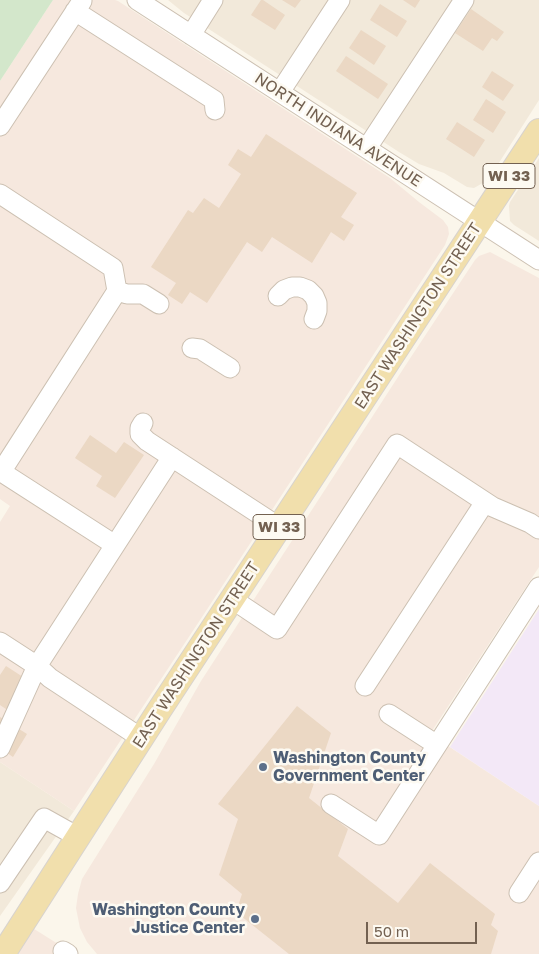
<!DOCTYPE html>
<style>
body{margin:0}
#map{position:relative;width:539px;height:954px;overflow:hidden;background:#fbf6eb;font-family:"Golos Text",sans-serif}
canvas{display:block}
.scale{position:absolute;left:366px;top:922px;width:111px;height:22px;box-sizing:border-box;border:2px solid #736151;border-top:0;padding-left:6px;font-size:15px;line-height:18px;white-space:nowrap;color:#736151;-webkit-text-stroke:4px #fdfaf2;paint-order:stroke}
</style>
<div id="map">
<canvas width="539" height="954"></canvas>
<div class="scale">50 m</div>
</div>
<script>
const g = document.querySelector('canvas').getContext('2d');
g.lineJoin = 'round';
function fill(path, color) {
  g.fillStyle = color;
  g.fill(path, 'evenodd');
}
function shape(rows) {
  const path = new Path2D();
  for (const r of rows) {
    path.moveTo(r[0], r[1]);
    for (let i = 2; i < r.length; i += 2) path.lineTo(r[i], r[i + 1]);
  }
  return path;
}
function trace(path, color, width, dash) {
  g.strokeStyle = color;
  g.lineWidth = width;
  g.lineCap = dash ? 'butt' : 'round';
  g.setLineDash(dash || []);
  g.stroke(path);
}
function write(font, color, halo, rows, align = 'center') {
  g.font = font + ' "Golos Text",sans-serif';
  g.lineWidth = 5;
  g.setLineDash([]);
  g.textBaseline = 'middle';
  g.strokeStyle = halo;
  g.fillStyle = color;
  for (const [text, x, y, turn = 0] of rows) {
    g.save();
    g.translate(x, y);
    g.rotate((+turn || 0) * Math.PI / 180);
    g.textAlign = isNaN(turn) ? turn : align;
    if (halo) g.strokeText(text, 0, 0);
    g.fillText(text, 0, 0);
    g.restore();
  }
}
fill(shape([
 [168,0,539,0,539,100,488,180,474,188,467,187,444,173,419,164,399,152,184,13],
 [539,158,539,241,514,225,510,221,509,206,510,202],
 [0,762,74,811,0,916]
]), '#f2e9da');
fill(shape([
 [53,0,115,0,118,1,390,178,419,202,443,220,448,227,449,234,445,245,204,614,74,811,0,762,0,522,10,506,0,499,0,81],
 [490,252,539,278,539,567,430,734,539,806,539,954,97,954,87,942,80,928,76,908,78,894,82,879,154,764,201,681,409,360,475,260,479,256],
 [23,922,74,954,4,954]
]), '#f6e8de');
fill(shape([
 [539,609,539,806,450,747]
]), '#f3e8f7');
fill(shape([
 [0,0,53,0,0,81]
]), '#d3e7cb');
fill(shape([
 [261,0,263,0,285,15,275,30,251,15],
 [282,0,301,0,295,8],
 [403,0,420,0,415,8],
 [380,4,407,21,397,37,370,20],
 [471,9,504,32,497,41,492,38,483,51,455,33],
 [361,30,386,46,374,65,349,48],
 [346,56,388,84,378,99,336,71],
 [492,71,514,85,503,101,482,87],
 [486,99,506,112,493,133,473,120],
 [457,122,485,140,474,157,446,139],
 [266,134,357,193,341,217,354,225,344,241,331,232,312,263,272,237,262,252,247,242,207,303,190,292,182,304,168,295,176,283,151,267,188,210,193,213,204,198,219,208,241,174,228,165,238,149,251,157],
 [90,435,116,453,124,442,144,455,115,498,96,486,102,476,75,458],
 [6,666,23,677,9,711,0,705,0,675],
 [297,706,331,733,309,798,348,829,338,856,398,903,430,863,495,914,491,925,498,931,491,954,289,954,236,912,242,894,219,875,238,819,218,804],
 [0,717,27,734,13,757,0,748]
]), '#ebd8c4');
const minor = shape([
 [137,0,539,260],
 [75,11,214,100,215,110],
 [191,35,213,0],
 [280,92,340,0],
 [0,126,82,1],
 [367,148,464,0],
 [0,194,113,268,117,291,127,294,143,294,159,304],
 [278,296,284,290,292,287,300,287,308,290,314,296,317,303,317,311,314,319],
 [192,348,200,349,230,368],
 [143,423,140,428,140,434,147,441,279,527],
 [0,471,115,545],
 [1,472,117,291],
 [232,599,277,629,397,444,493,507,530,523,539,529],
 [0,642,37,666,50,678,141,738],
 [365,686,485,502],
 [389,714,437,745],
 [0,748,37,666,172,457],
 [331,804,379,835,539,587],
 [0,883,44,818,78,837],
 [519,893,539,862],
 [63,951,68,954]
]);
const major = shape([
 [3,954,160,709,539,131]
]);
trace(minor, '#ccc0b2', 21);
trace(major, '#d8d3ce', 26);
trace(minor, '#fff', 19);
trace(major, '#f1dfac', 24);
for (const [x, y, r, color] of [
 [263,767,5,"#5c6f8a"],
 [255,919,5,"#5c6f8a"]
]) {
  const dot = new Path2D();
  dot.arc(x, y, r, 0, 2 * Math.PI);
  g.fillStyle = color;
  g.fill(dot);
  trace(dot, '#fdfaf2', 2);
}
for (const [x, y, w] of [
 [509,176,52],
 [279,527,52]
]) {
  const box = new Path2D();
  box.roundRect(x - w / 2, y - 12.5, w, 25, 4);
  g.fillStyle = '#fdfaf2';
  g.fill(box);
  trace(box, '#736151', 1);
}
write('bold 15px', '#736151', null, [
 ["WI 33",509,176],
 ["WI 33",279,527]
]);
write('16px', '#736151', '#fdfaf2', [
 ["NORTH INDIANA AVENUE",338,130,33],
 ["EAST WASHINGTON STREET",418,316,-57],
 ["EAST WASHINGTON STREET",196,655,-57]
]);
write('bold 16px', '#4e5e75', '#fdfaf2', [
 ["Washington County",273,758],
 ["Government Center",273,776],
 ["Washington County",245,910,"right"],
 ["Justice Center",245,928,"right"]
], 'left');
</script>
